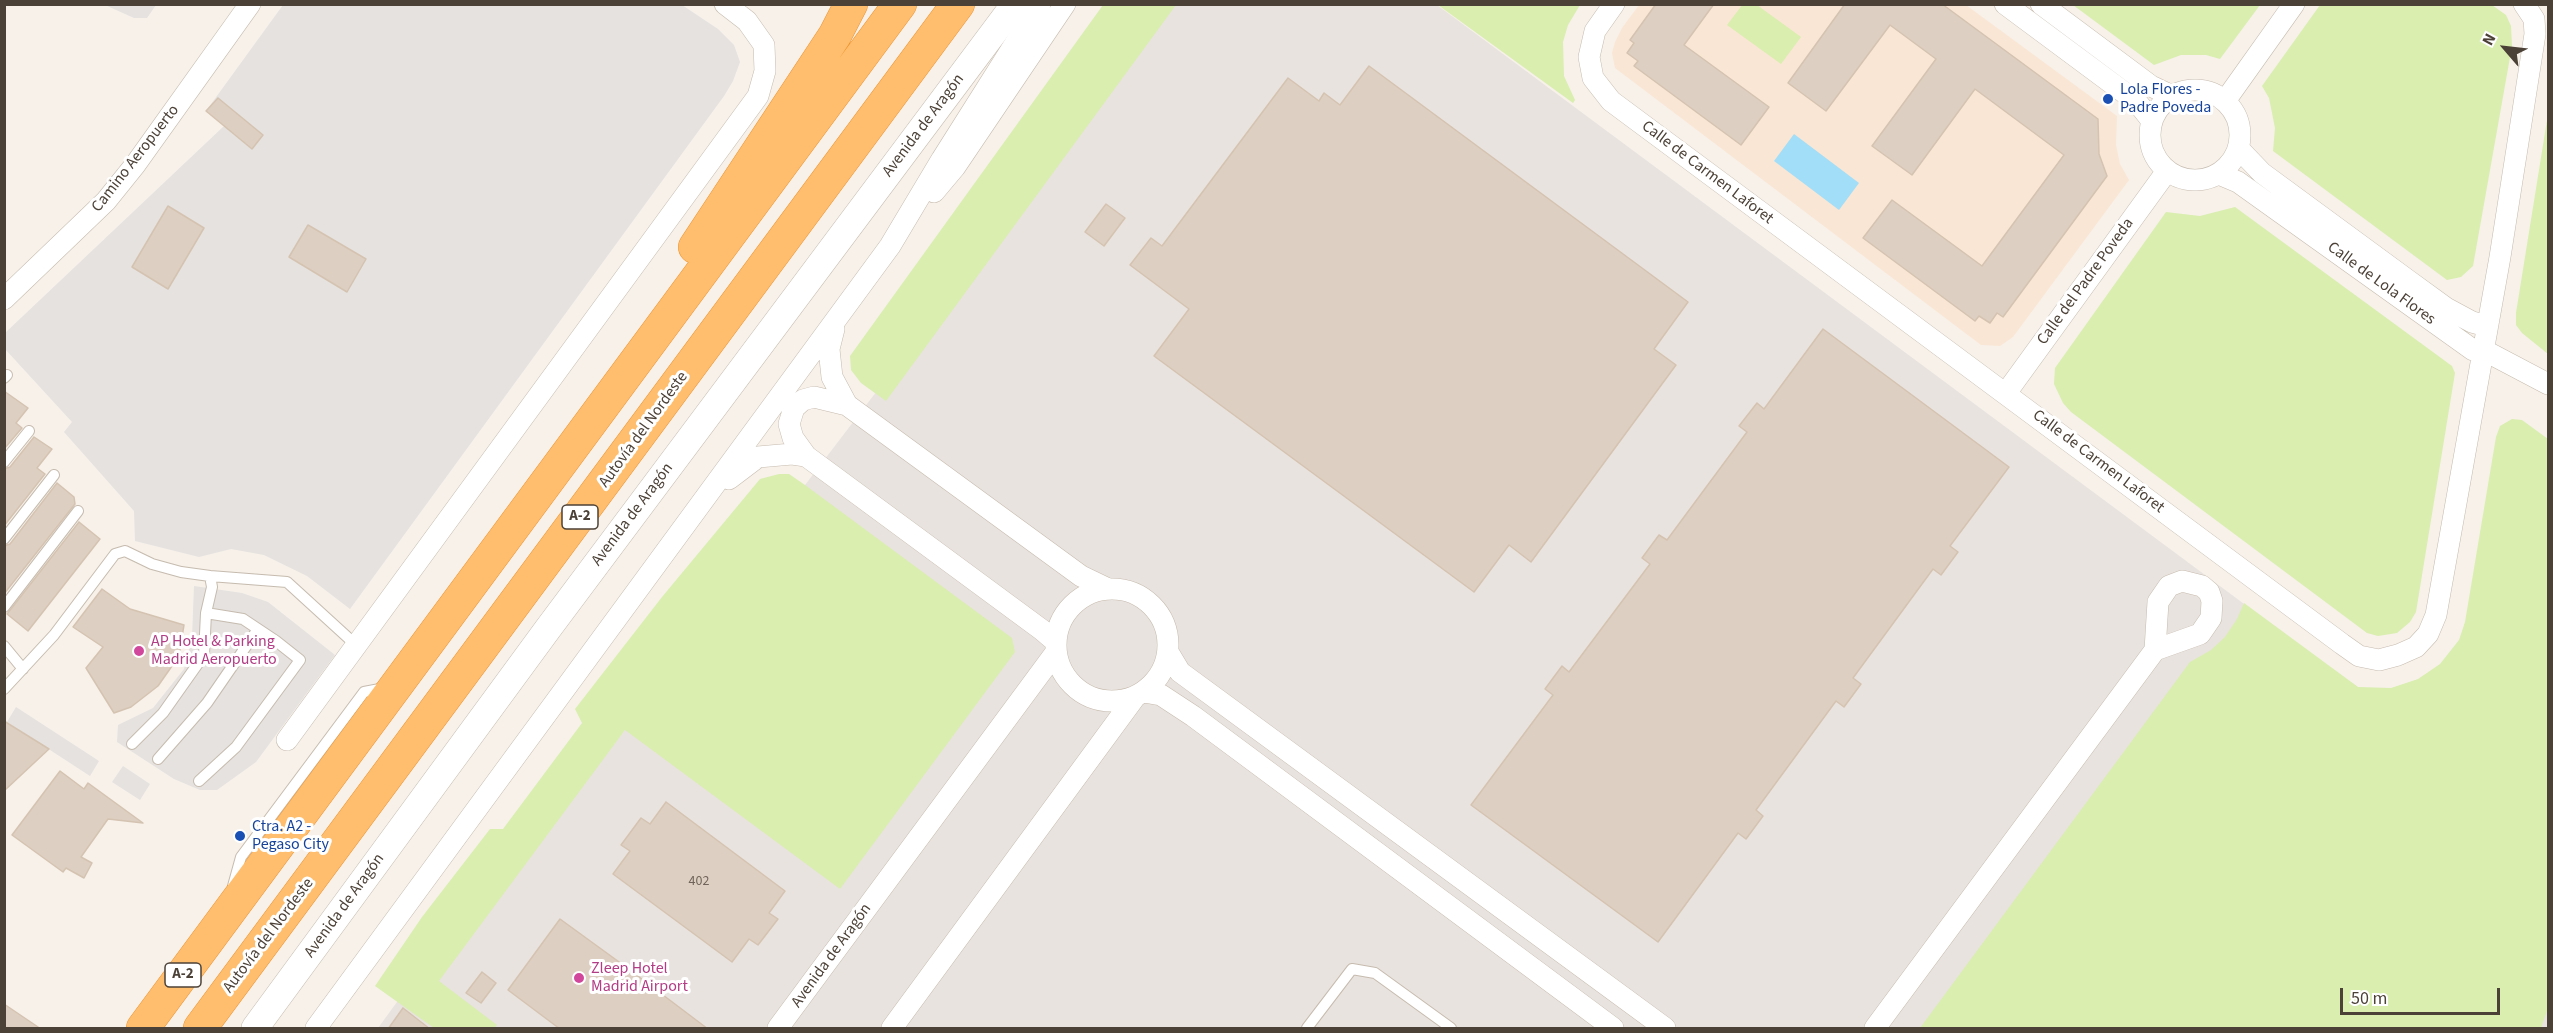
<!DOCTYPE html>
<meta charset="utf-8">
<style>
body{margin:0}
#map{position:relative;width:2553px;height:1033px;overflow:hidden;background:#f7f1ea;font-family:"Source Sans 3",sans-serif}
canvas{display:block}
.frame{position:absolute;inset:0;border:6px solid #4c4137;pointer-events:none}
.north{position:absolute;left:2475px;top:18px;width:60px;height:60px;-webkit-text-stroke:4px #fff;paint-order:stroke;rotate:298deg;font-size:16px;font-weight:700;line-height:24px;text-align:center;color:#4c4137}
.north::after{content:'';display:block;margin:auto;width:21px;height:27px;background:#4c4137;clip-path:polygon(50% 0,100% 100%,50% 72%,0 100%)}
.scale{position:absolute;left:2340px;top:988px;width:160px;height:27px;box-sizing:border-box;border:3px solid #4c4137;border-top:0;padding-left:8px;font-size:18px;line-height:21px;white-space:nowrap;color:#4c4137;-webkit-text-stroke:4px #fff;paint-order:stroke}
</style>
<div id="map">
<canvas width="2553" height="1033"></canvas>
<div class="frame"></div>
<div class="north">N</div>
<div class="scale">50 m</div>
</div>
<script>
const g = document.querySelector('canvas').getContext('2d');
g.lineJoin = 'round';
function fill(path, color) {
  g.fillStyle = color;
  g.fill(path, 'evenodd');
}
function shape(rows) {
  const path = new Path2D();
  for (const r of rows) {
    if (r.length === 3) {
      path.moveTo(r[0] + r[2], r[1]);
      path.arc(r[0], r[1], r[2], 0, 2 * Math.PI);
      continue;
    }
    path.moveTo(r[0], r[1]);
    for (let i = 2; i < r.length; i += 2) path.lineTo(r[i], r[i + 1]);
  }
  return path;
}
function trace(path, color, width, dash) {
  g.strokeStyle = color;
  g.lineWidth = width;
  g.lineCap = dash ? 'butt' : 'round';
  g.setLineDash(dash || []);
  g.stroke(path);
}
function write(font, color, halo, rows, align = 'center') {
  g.font = font + ' "Source Sans 3",sans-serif';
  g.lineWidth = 6;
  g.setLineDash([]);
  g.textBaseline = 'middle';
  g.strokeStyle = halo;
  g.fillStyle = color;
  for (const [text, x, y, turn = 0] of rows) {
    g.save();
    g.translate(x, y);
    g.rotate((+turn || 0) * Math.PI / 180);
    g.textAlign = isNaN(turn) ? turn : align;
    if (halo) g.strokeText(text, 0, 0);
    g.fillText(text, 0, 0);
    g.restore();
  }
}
fill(shape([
 [1639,5,1966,5,2117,116,2116,145,2120,164,2129,180,2013,337,2000,346,1981,345,1615,68,1612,53,1615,42,1622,28]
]), '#fae6d4');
fill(shape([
 [1172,5,1437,5,2325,664,2548,820,2548,1028,378,1028,397,1002,625,730,805,485]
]), '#e9e3df');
fill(shape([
 [1743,4,1757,5,1801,37,1781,64,1727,25],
 [1103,5,1176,5,886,401,861,383,851,370,850,356],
 [1438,5,1580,5,1568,25,1563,42,1564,76,1575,100,1573,103],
 [2073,5,2260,5,2220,59,2206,55,2181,55,2154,65],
 [2320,5,2492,5,2506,15,2511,26,2512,46,2473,266,2461,277,2447,280,2273,151,2275,128,2269,98,2262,86],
 [2548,114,2548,354,2522,333,2516,325,2516,313],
 [2235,207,2452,366,2455,373,2416,612,2410,622,2397,633,2378,636,2367,633,2071,412,2063,403,2054,384,2055,368,2166,212,2200,216],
 [2512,419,2522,420,2548,439,2548,1008,2541,1028,1920,1028,2190,662,2211,650,2225,637,2237,619,2244,603,2358,687,2391,688,2418,679,2440,664,2459,640,2465,622,2496,437,2500,426],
 [779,474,789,474,805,485,1012,638,1015,652,840,889,625,730,439,981,497,1025,494,1028,434,1028,375,986,422,917,490,829,503,829,582,723,575,709,662,597,760,479]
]), '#d9eeaf');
fill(shape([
 [105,5,156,5,147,18,134,18],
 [283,5,682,5,718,29,734,45,740,62,733,81,724,96,350,609,307,576,264,555,231,549,199,557,135,541,134,511,64,432,72,422,5,349,5,333,224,126,206,111],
 [194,586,242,593,268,602,335,655,256,762,217,790,200,790,174,779,117,742,118,725,153,708,184,669,192,638],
 [16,707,99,761,90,776,7,722],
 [123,766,150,784,140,800,112,782]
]), '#e5e2df');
fill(shape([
 [1794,134,1859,183,1839,210,1774,161]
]), '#a2def8');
const building = shape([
 [1656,4,1714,4,1684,45,1769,107,1741,145,1634,66,1638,61,1627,53,1634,43,1630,40,1656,4],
 [1845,4,1942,4,2098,119,2099,154,2107,176,2003,317,1997,313,1990,323,1979,316,1975,321,1863,238,1892,200,1982,266,2064,155,1975,89,1912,175,1872,146,1936,59,1890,25,1826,111,1788,83,1845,4],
 [1369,66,1688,302,1654,349,1676,365,1531,562,1509,545,1474,592,1154,356,1189,309,1130,265,1151,238,1162,246,1288,78,1319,101,1324,93,1340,105,1369,66],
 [218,98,263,135,252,149,206,111,218,98],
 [1106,204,1125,218,1104,246,1085,232,1106,204],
 [168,206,204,228,168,289,132,267,168,206],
 [308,225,366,259,347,292,289,257,308,225],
 [1823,329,2009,467,1950,546,1958,552,1941,575,1933,569,1853,678,1861,684,1844,707,1836,701,1756,810,1763,816,1746,839,1738,833,1658,942,1471,805,1553,695,1545,689,1562,666,1569,672,1650,564,1642,558,1659,535,1667,540,1747,432,1739,426,1757,403,1764,409,1823,329],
 [4,391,28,408,16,423,22,428,4,449,4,391],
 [34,437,52,449,37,468,45,474,4,526,4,469,10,467,34,437],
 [57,483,74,497,75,504,4,594,4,546,10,544,57,483],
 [79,522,100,539,28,631,7,614,79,522],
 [102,589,130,609,184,625,179,656,158,686,131,707,114,713,86,668,103,647,73,627,102,589],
 [4,721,49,749,4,791,4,721],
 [60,771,84,789,88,783,143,823,108,819,81,857,92,863,84,878,66,868,63,872,12,835,60,771],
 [666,802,785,891,769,913,778,919,758,945,749,939,732,962,613,874,630,851,621,845,641,818,650,824,666,802],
 [560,919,626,967,708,1029,560,1029,508,990,560,919],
 [482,972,496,983,481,1003,466,993,482,972],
 [4,1004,41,1029,4,1029,4,1004],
 [403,1008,430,1029,388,1029,403,1008]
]);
fill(building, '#ddcfc1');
trace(building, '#d5c3b1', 1.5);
const service = shape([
 [4,378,7,375],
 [4,462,29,431],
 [4,539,54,475],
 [4,607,78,511],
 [4,646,23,669],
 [4,689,54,635,115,554,125,551,152,564,181,572,210,576],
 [132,744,163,713,204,655,206,613,212,587,210,576,287,582,356,645],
 [158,759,207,703,258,629],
 [199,781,236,747,300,660,276,641,243,619,206,613],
 [233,886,241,857,364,692,385,688],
 [1307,1028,1352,969,1375,973,1451,1028]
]);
const minor = shape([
 [1614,4,1595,31,1589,57,1593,78,1611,101,2342,644,2359,656,2379,660,2398,655,2416,647,2428,634,2436,615,2500,257,2535,34,2534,19,2524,4],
 [2005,4,2137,102,2152,121],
 [2041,4,2151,86,2172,96],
 [2195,135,45],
 [2225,101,2294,4],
 [2239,149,2262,173,2409,281,2446,308,2472,322,2487,326],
 [2219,174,2238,182,2473,350,2491,354,2548,384],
 [934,192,955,167,1065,4],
 [4,299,106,201,135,165,250,4],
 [834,329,829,349,832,377,847,405],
 [2006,393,2167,171],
 [729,479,758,457,792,454,806,456],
 [1112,645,56],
 [1056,642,1042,630,806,456,793,438,789,424,794,408,803,400,814,397,847,405,1081,576,1108,589],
 [1168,652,1180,672,1665,1028],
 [1144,692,1161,695,1193,716,1613,1028],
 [287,740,758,96,765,71,764,45,747,21,725,4],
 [316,1028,890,246,942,159,1040,4],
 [778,1028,1056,652],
 [892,1028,1135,697],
 [1875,1028,2155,650,2158,602,2169,586,2182,581,2202,586,2209,592,2212,601,2211,618,2200,634,2155,650]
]);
const tertiary = shape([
 [255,1028,547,630,1015,4]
]);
const motorway = shape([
 [695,247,835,35,851,4],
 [143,1028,900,4],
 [200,1028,958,4]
]);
trace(service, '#c6bbae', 12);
trace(minor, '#c6bbae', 22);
trace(tertiary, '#c6bbae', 28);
trace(motorway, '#ee922d', 34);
trace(service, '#fff', 10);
trace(minor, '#fff', 21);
trace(tertiary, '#fff', 27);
trace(motorway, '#ffbe6d', 33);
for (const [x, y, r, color] of [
 [2108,99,6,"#1a4fb4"],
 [139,651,6,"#d1479c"],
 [240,836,6,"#1a4fb4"],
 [579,978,6,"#d1479c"]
]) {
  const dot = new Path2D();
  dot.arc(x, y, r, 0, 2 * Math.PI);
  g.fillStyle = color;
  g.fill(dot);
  trace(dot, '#fff', 2);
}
write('14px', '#70645a', null, [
 ["402",699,882]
]);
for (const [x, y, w] of [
 [580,517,36],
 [183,975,36]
]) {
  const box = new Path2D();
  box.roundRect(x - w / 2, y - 12, w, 24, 4.5);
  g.fillStyle = '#fff';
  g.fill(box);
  trace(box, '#4c4137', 1.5);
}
write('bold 15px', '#4c4137', null, [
 ["A-2",580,517],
 ["A-2",183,975]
]);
write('16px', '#164399', '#fff', [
 ["Lola Flores -",2120,90],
 ["Padre Poveda",2120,108],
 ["Ctra. A2 -",252,827],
 ["Pegaso City",252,845]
], 'left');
write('16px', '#4c4137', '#fff', [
 ["Avenida de Aragón",924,126,-53],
 ["Camino Aeropuerto",136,159,-52],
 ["Calle de Carmen Laforet",1707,173,37],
 ["Calle del Padre Poveda",2086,282,-54],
 ["Calle de Lola Flores",2381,284,36],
 ["Autovía del Nordeste",644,430,-54],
 ["Calle de Carmen Laforet",2098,462,37],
 ["Avenida de Aragón",633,515,-53],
 ["Avenida de Aragón",345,906,-54],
 ["Autovía del Nordeste",269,936,-53],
 ["Avenida de Aragón",832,956,-54]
]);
write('16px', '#b23c85', '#fff', [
 ["AP Hotel & Parking",151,642],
 ["Madrid Aeropuerto",151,660],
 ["Zleep Hotel",591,969],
 ["Madrid Airport",591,987]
], 'left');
</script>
